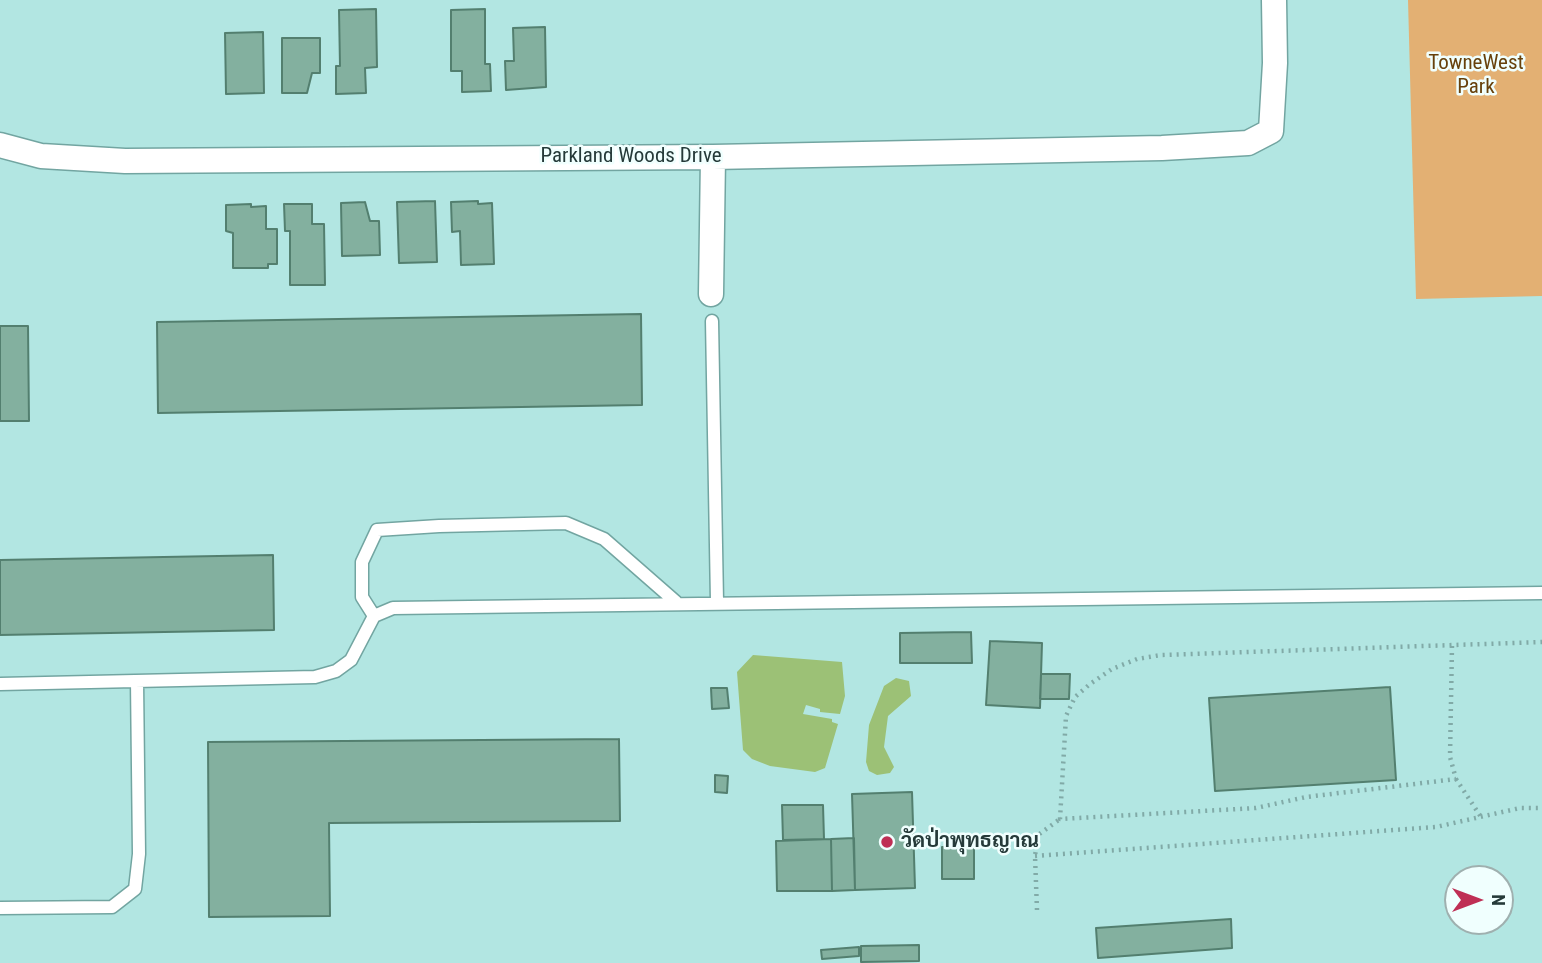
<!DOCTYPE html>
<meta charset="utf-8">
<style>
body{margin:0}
#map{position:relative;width:1542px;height:963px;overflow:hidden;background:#b2e6e2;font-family:"Roboto Condensed",sans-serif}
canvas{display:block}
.north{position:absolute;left:1444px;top:865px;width:70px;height:70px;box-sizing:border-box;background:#f0fffe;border:2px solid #9fb0af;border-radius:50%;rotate:90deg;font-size:19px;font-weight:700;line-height:28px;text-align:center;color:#253a39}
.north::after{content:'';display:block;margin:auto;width:24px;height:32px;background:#bf2f55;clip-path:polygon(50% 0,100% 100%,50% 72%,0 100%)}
</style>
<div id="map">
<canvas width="1542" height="963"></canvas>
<div class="north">N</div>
</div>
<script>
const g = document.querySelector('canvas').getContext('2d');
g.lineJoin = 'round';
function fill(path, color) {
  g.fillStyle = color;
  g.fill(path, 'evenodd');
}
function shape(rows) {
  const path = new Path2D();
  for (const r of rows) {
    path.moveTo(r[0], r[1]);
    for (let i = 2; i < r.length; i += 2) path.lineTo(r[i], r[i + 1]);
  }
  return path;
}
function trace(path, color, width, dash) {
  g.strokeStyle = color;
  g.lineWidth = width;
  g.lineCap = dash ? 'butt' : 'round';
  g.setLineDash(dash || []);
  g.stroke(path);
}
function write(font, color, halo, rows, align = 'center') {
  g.font = font + ' "Roboto Condensed",Sarabun,sans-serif';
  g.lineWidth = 5;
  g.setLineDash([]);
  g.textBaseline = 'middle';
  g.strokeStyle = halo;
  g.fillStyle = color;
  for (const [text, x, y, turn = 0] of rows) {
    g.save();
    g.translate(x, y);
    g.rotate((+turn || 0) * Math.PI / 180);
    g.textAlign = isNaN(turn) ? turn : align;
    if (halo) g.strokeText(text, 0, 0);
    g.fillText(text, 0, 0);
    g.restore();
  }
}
fill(shape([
 [1408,0,1542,0,1542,296,1416,299]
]), '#e3b073');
fill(shape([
 [753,655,842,662,845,696,840,714,820,712,820,709,806,705,803,714,832,719,832,722,838,724,825,768,815,772,770,766,752,759,743,750,737,672],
 [896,678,909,681,911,696,888,716,884,747,894,767,890,773,877,775,869,771,866,762,869,725,884,686]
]), '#9cc176');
const building = shape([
 [376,9,377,67,365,68,366,93,336,94,336,66,340,66,339,10,376,9],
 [485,9,485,64,490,64,491,91,462,92,462,71,451,71,451,10,485,9],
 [545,27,546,87,506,90,505,61,514,61,513,28,545,27],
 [263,32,264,93,226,94,225,33,263,32],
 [282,38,320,38,320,73,312,73,307,93,282,93,282,38],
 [435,201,437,262,399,263,397,202,435,201],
 [478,201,478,204,492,203,494,264,461,265,460,231,452,232,451,202,478,201],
 [365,202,370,221,379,221,380,255,342,256,341,203,365,202],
 [251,204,251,207,266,206,266,229,277,229,277,264,268,264,268,268,233,268,233,233,226,231,226,205,251,204],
 [284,204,312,204,312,224,324,224,325,285,290,285,290,231,285,231,284,204],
 [641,314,642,405,158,413,157,322,641,314],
 [0,326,28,326,29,421,0,421,0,326],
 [273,555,274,630,0,635,0,560,273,555],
 [971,632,972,663,900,663,900,633,971,632],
 [990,641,1042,643,1040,708,986,705,990,641],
 [1041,674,1070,674,1069,699,1040,699,1041,674],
 [1390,687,1396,780,1215,791,1209,698,1390,687],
 [711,688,727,688,729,708,712,709,711,688],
 [619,739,620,821,329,823,330,916,209,917,208,742,619,739],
 [715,775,728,776,727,793,715,792,715,775],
 [912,792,915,888,855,890,852,794,912,792],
 [782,805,823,805,824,839,783,840,782,805],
 [854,838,855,890,832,891,831,839,854,838],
 [831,839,832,891,777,891,776,841,831,839],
 [974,846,974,879,942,879,942,847,974,846],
 [1231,919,1232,948,1098,958,1096,928,1231,919],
 [919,945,919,961,861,962,861,946,919,945],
 [859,947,859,956,822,959,821,950,859,947]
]);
fill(building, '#83b09f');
trace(building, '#537f6f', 2);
const service = shape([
 [712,321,717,602],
 [374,616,362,597,362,562,377,530,439,526,566,523,604,539,676,602],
 [0,684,315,677,336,671,351,660,374,616,393,608,1542,593],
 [0,908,112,907,135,889,139,854,137,681]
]);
const minor = shape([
 [0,145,41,156,125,161,713,157,1162,148,1248,143,1271,131,1275,63,1274,0],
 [711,294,713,157]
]);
trace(service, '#72a5a1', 15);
trace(minor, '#72a5a1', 27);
trace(shape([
 [1452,646,1450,757,1456,779,1306,797,1256,808,1060,819,1066,716,1075,697,1090,684,1112,669,1137,659,1161,655,1542,642],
 [1456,779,1481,817],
 [1035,856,1436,827,1520,808,1542,808],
 [1037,910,1035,856,1038,835,1060,819]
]), '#81aaa7', 4.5, [2, 5]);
trace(service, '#fff', 12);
trace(minor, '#fff', 24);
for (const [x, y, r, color] of [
 [887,842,7,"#bf2f55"]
]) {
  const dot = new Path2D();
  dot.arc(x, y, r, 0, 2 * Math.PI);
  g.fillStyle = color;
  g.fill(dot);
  trace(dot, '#f0fffe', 2.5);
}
write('21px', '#67410b', '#f0fffe', [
 ["TowneWest",1476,64],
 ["Park",1476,88]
]);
write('21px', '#253a39', '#f0fffe', [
 ["Parkland Woods Drive",631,157]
]);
write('bold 21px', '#253a39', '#f0fffe', [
 ["วัดป่าพุทธญาณ",901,842]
], 'left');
</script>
